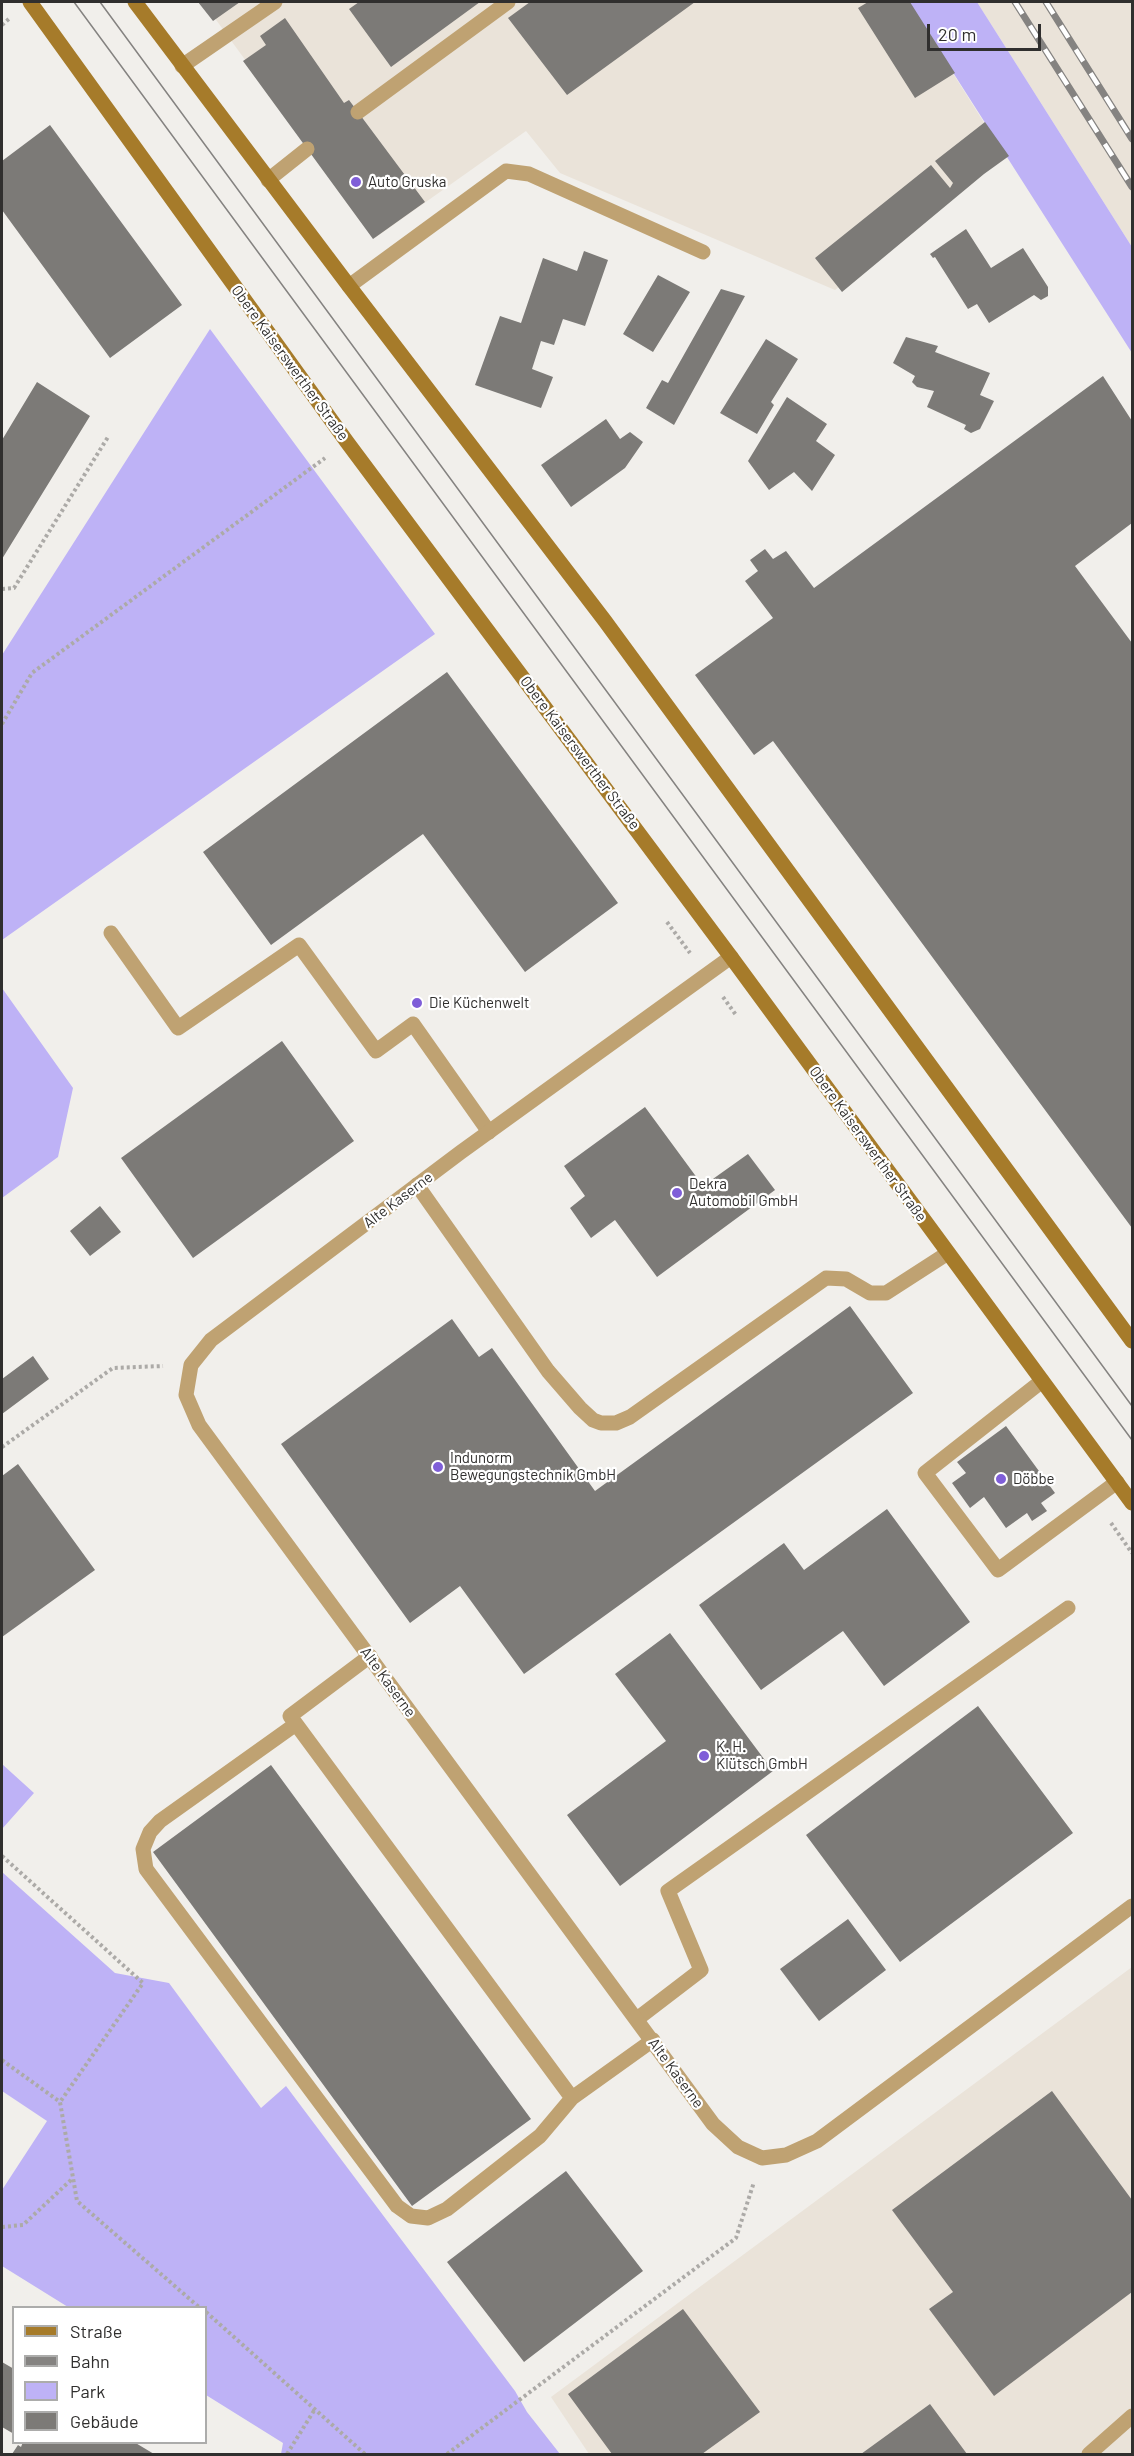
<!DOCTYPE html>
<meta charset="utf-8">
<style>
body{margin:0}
#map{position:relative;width:1134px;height:2456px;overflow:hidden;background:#f1efeb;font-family:Barlow,sans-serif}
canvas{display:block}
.frame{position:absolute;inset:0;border:3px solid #302f2e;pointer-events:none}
.legend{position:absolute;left:12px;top:2306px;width:195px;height:138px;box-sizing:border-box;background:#fff;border:2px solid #acacab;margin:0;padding:8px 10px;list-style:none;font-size:18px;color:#302f2e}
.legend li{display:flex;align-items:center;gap:12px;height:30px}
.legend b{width:30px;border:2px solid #acacab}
.scale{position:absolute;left:927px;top:24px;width:114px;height:27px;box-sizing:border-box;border:3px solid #302f2e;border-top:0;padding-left:8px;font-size:18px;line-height:21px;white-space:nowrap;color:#302f2e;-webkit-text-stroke:4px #fff;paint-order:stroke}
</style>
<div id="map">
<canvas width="1134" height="2456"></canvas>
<div class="frame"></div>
<ul class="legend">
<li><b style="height:8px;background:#a67b2a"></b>Straße</li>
<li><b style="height:8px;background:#858381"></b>Bahn</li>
<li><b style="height:16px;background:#beb2f6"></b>Park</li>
<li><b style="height:16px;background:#7c7a77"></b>Gebäude</li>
</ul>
<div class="scale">20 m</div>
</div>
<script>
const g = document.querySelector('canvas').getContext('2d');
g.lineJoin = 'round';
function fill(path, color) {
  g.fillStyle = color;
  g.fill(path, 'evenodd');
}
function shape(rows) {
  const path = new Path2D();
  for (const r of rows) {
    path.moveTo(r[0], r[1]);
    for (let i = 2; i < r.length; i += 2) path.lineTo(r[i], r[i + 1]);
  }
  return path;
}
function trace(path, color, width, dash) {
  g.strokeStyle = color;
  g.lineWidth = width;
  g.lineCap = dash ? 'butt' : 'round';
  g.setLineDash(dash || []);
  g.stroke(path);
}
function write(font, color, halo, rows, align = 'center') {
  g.font = font + ' Barlow,sans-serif';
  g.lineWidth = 4.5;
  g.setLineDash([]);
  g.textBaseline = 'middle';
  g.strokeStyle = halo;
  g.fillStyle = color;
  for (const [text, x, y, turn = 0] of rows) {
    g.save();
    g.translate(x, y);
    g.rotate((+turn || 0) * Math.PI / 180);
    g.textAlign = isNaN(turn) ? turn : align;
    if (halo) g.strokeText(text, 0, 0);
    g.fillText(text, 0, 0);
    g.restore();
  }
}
fill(shape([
 [203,2,908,2,1005,156,835,290,560,173,526,131,375,238],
 [977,2,1132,2,1132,247],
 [1132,1967,1132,2454,589,2454,551,2397]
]), '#eae3d9');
fill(shape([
 [908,2,977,2,1132,247,1132,353],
 [210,329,435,634,2,940,2,655],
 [2,988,73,1088,58,1157,2,1198],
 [2,1764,34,1793,2,1829],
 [2,1872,115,1973,169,1983,261,2108,286,2086,515,2391,527,2412,560,2454,281,2454,283,2443,206,2395,206,2308,68,2307,2,2266,2,2190,47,2121,2,2091]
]), '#beb2f6');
fill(shape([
 [198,2,240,2,213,21],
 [359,2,480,2,391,67,349,9],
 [530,2,695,2,567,95,508,18],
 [868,2,910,2,955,73,915,98,858,8],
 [285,18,344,103,349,100,425,202,373,239,243,61,266,45,260,36],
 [985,122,1009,156,984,174,842,292,815,258,931,165,950,188,953,183,935,161],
 [50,125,182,305,110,358,2,210,2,161],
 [966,229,991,268,1023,248,1048,287,1048,296,1041,300,1034,295,989,323,977,304,968,309,935,257,933,258,930,254],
 [584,251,608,260,585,326,563,319,554,345,541,341,532,369,553,377,541,408,475,385,500,316,521,323,543,258,577,271],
 [658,275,690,292,653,352,623,334],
 [721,289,745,296,674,425,646,408,662,380,668,383],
 [906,337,938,346,935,352,990,373,980,395,994,401,980,429,971,433,964,429,966,425,927,407,934,391,917,387,912,382,915,376,893,363],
 [766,339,798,359,771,402,774,405,757,434,720,413],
 [1103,376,1132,421,1132,523,1075,566,1132,643,1132,1228,773,741,754,755,695,675,773,618,745,581,758,571,750,560,765,549,773,559,786,551,814,588],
 [37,382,90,416,2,559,2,440],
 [787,397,827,424,816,441,835,455,812,491,794,472,769,490,748,461],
 [606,419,620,439,630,432,643,442,625,468,571,507,541,465],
 [447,672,618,903,525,972,423,834,271,945,203,852],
 [282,1041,354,1141,193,1258,121,1158],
 [645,1107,703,1186,748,1154,775,1190,657,1277,615,1220,591,1238,570,1208,585,1196,564,1166],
 [100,1206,121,1232,90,1256,70,1231],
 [850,1306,913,1393,524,1674,460,1586,410,1623,281,1444,452,1319,479,1357,492,1348,595,1491],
 [33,1356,49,1379,2,1414,2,1379],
 [1006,1426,1055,1493,1041,1503,1047,1511,1032,1521,1027,1513,1006,1528,984,1497,970,1508,952,1483,966,1473,957,1462],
 [18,1464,95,1570,2,1637,2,1476],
 [887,1509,970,1622,884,1686,843,1631,761,1690,699,1605,784,1543,804,1570],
 [670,1633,773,1771,620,1886,567,1815,666,1741,615,1674],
 [978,1706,1073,1833,900,1962,806,1835],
 [271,1765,531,2119,412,2206,153,1852],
 [848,1919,886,1970,819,2021,780,1969],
 [1052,2091,1132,2200,1132,2292,994,2396,929,2309,953,2292,892,2210],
 [566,2171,643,2271,524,2362,447,2262],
 [683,2309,760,2412,702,2454,612,2454,568,2394],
 [2,2362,14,2369,14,2434,2,2427],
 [930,2404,967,2454,861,2454],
 [23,2442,134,2442,154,2454,12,2454,18,2445,21,2447]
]), '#7c7a77');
trace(shape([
 [2,25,10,18],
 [2,589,14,588,108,437],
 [2,724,32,673,325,458],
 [667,922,690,953],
 [723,997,736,1015],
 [2,1447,113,1368,163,1366],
 [1111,1523,1132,1553],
 [2,1856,143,1983,60,2102],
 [2,2060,60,2102,77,2201,200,2308],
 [2,2227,23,2225,72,2179],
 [206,2312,365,2454],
 [287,2454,315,2409],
 [447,2454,736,2238,754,2182]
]), '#acaaa7', 4, [3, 3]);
trace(shape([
 [182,66,275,2],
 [358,112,508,2],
 [268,180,307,149],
 [349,286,506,171,529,174,703,252],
 [111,933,178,1028,299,945,376,1051,413,1024,489,1132],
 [417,1185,548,1371,580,1408,593,1420,601,1423,616,1423,630,1417,826,1278,846,1279,870,1293,886,1293,948,1253],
 [1042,1381,925,1473,998,1570,1117,1482],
 [370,1656,290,1716,296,1724,572,2098,653,2040],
 [296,1724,160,1821,150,1832,143,1849,146,1869,397,2206,411,2216,428,2218,447,2209,540,2136,572,2098],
 [637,2019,701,1970,668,1891,1068,1608],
 [1089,2454,1132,2416]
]), '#bfa272', 15);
trace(shape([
 [731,957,461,1152,211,1340,191,1365,186,1395,199,1425,713,2124,738,2147,762,2158,786,2155,817,2141,1132,1906]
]), '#bfa272', 15);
trace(shape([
 [30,2,347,442,731,957,1132,1503],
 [135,2,349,286,605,621,1132,1341]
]), '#a67b2a', 15);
trace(shape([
 [74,2,1132,1440],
 [100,2,1132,1406]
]), '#858381', 1.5);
const rail = shape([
 [1015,2,1132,187],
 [1046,2,1132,139]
]);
trace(rail, '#858381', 7);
trace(rail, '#fff', 4.5, [14]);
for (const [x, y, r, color] of [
 [356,182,6,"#7f5ed8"],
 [417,1003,6,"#7f5ed8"],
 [677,1193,6,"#7f5ed8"],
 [438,1467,6,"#7f5ed8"],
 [1001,1479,6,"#7f5ed8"],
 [704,1756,6,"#7f5ed8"]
]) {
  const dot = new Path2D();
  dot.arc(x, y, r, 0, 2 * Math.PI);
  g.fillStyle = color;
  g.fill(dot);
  trace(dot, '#fff', 2);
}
write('15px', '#302f2e', '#fff', [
 ["Auto Gruska",368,182],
 ["Die Küchenwelt",429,1003],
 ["Dekra",689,1184],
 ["Automobil GmbH",689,1201],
 ["Indunorm",450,1458],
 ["Bewegungstechnik GmbH",450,1475],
 ["Döbbe",1013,1479],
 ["K. H.",716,1747],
 ["Klütsch GmbH",716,1764]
], 'left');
write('15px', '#302f2e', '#fff', [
 ["Obere Kaiserswerther Straße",290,363,54],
 ["Obere Kaiserswerther Straße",580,753,53],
 ["Obere Kaiserswerther Straße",868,1144,54],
 ["Alte Kaserne",398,1200,-37],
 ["Alte Kaserne",388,1682,54],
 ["Alte Kaserne",676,2073,54]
]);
</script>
